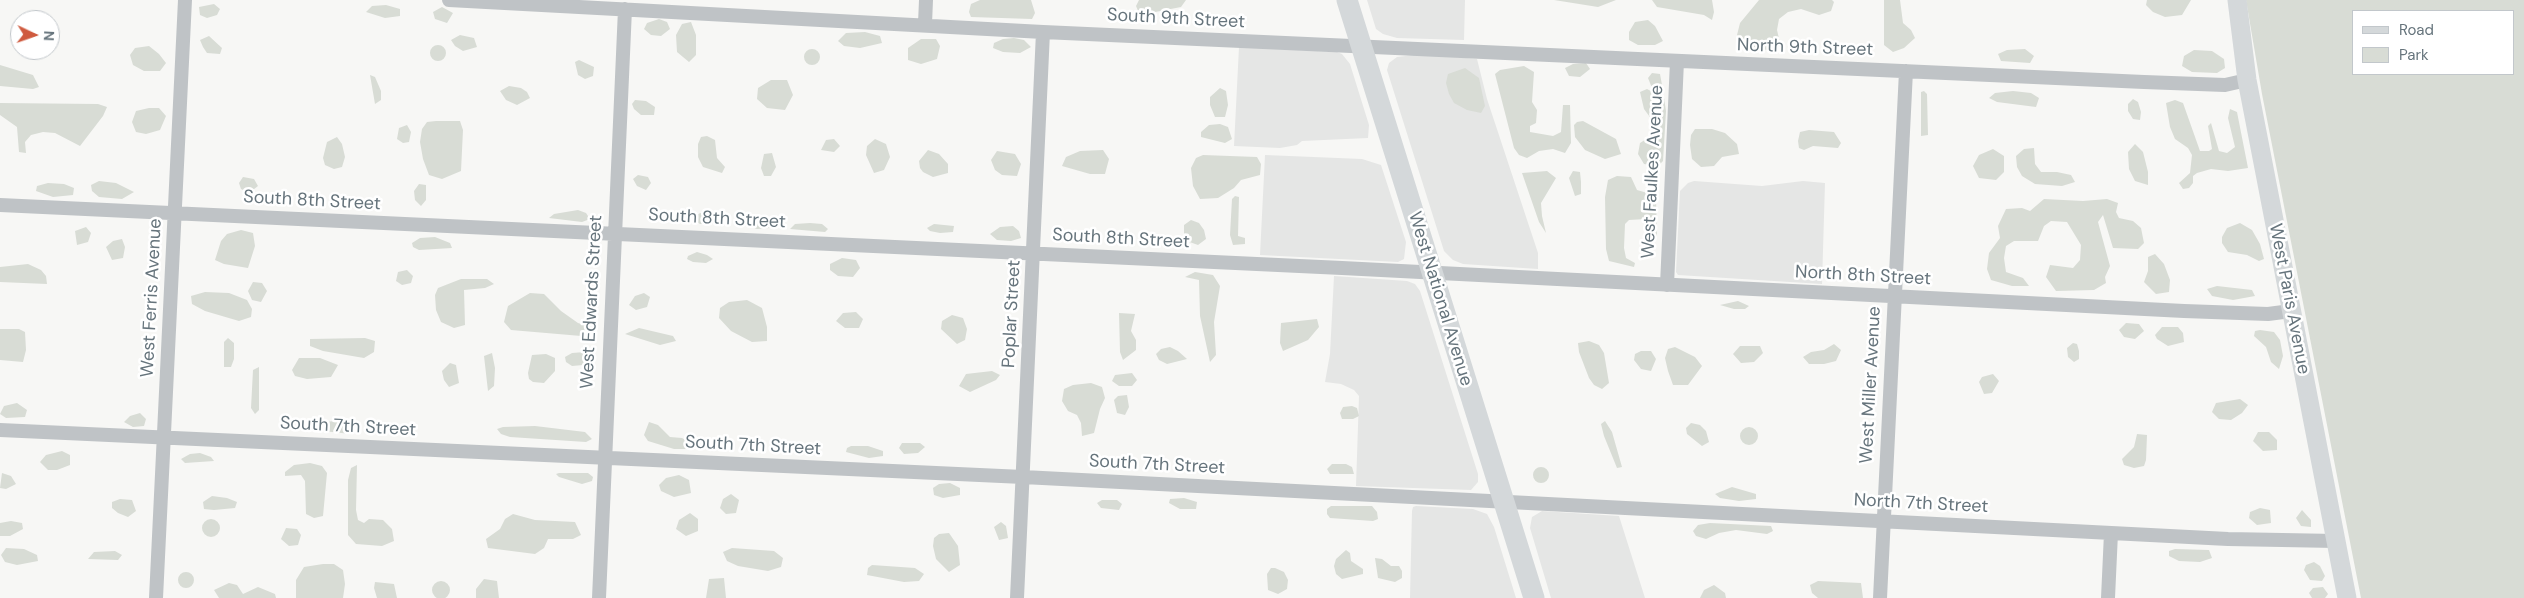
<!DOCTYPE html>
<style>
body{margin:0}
#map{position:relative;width:2524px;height:598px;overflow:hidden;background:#f7f7f5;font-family:"DM Sans",sans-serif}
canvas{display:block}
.legend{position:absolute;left:2352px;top:10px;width:162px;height:65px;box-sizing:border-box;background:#fff;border:1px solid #c2c7cb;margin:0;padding:6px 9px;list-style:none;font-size:15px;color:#66747c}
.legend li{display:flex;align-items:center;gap:10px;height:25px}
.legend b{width:25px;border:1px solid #c2c7cb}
.north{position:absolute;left:10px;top:10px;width:50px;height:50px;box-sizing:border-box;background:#fff;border:1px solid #c2c7cb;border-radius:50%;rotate:93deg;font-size:14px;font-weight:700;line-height:20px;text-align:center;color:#66747c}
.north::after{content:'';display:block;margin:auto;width:18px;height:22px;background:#cf5a3e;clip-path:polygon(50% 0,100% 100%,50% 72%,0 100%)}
</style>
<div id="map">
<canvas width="2524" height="598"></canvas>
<ul class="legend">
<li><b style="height:6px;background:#d4d8da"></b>Road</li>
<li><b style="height:14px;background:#d8dcd5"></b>Park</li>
</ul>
<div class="north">N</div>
</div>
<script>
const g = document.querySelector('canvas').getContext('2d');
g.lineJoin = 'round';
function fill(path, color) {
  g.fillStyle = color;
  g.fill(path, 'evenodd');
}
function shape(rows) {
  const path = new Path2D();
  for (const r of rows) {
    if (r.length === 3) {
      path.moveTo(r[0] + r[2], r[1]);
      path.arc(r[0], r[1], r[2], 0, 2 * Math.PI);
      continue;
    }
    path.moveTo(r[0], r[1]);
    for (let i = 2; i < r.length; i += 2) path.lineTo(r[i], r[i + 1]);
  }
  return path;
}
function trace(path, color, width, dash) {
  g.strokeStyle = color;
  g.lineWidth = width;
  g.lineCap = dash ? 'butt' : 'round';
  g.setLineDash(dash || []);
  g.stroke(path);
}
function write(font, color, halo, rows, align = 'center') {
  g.font = font + ' "DM Sans",sans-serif';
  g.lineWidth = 5;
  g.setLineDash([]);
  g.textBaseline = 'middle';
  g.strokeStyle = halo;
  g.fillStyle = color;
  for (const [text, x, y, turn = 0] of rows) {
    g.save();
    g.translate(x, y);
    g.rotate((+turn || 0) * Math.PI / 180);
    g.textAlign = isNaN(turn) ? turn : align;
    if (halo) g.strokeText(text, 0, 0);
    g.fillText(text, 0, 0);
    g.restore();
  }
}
fill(shape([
 [1367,0,1465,0,1464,40,1397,38,1383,34,1376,29],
 [1239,47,1337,52,1342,54,1350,64,1369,125,1368,138,1302,141,1297,145,1280,148,1234,146],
 [1423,54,1477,59,1487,99,1538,253,1538,269,1463,264,1453,260,1444,251,1387,70,1389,63,1397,57],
 [1265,155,1362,159,1381,165,1406,242,1404,259,1398,262,1260,255],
 [1694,181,1762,186,1803,181,1825,183,1822,284,1678,275,1676,272,1680,191,1688,183],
 [1334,276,1407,281,1415,284,1420,291,1478,474,1478,482,1471,490,1356,486,1359,396,1354,390,1341,384,1325,382,1330,354],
 [1416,506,1473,509,1487,514,1494,527,1516,598,1410,598,1412,511,1413,507],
 [1542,511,1619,516,1645,598,1551,598,1530,528,1532,517]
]), '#e5e6e5');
fill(shape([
 [980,0,1031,0,1035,13,1032,19,971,17,969,12,971,4],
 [1139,0,1186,0,1181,7,1145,14,1139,13,1136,6],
 [1554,0,1616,0,1598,7],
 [1652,0,1712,0,1714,12,1712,20,1704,15,1657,7],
 [1759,0,1832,0,1834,2,1831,11,1819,15,1801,9,1788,12,1779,19,1777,30,1781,47,1773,51,1745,46,1737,35,1740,23],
 [1884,0,1900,0,1903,23,1911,30,1915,38,1904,48,1893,52,1884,45],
 [2147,0,2191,0,2182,15,2165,17,2153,12,2146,5],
 [2246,0,2524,0,2524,598,2361,598,2262,94],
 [2353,11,2513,11,2513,74,2353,74],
 [214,4,220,9,217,15,207,18,200,15,199,7],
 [386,5,400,9,400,16,385,18,366,12,372,6],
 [442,7,453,13,447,23,435,19,433,12],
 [659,19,667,22,670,29,661,36,651,35,644,29,647,23],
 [1648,20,1655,26,1663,41,1655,45,1638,45,1629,40,1629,32,1635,22],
 [691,22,696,35,696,55,689,62,677,52,676,35,682,24],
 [865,32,880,36,882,43,860,48,844,46,838,41,846,33],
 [460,35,474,38,477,47,463,51,455,46,451,40],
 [209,36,222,48,220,54,207,53,203,47,200,40],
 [1014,38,1024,40,1031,47,1020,53,1003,52,993,48,994,43,1003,39],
 [921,39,936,39,940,46,937,59,921,64,908,60,908,48],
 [438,53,8],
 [149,46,159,54,166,63,160,71,144,71,133,65,130,55,135,48],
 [2025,49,2034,56,2030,63,2001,61,1998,54,2007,50],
 [812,57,8],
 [2194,50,2212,51,2224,59,2225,68,2217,73,2192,72,2182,66,2184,56],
 [579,60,594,67,593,76,585,79,578,75,575,62],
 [1586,63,1590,69,1580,77,1569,76,1565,68,1573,64],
 [0,65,33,75,39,87,33,89,0,86],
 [1524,66,1534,72,1532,102,1537,110,1536,123,1530,126,1530,132,1553,136,1561,132,1563,105,1570,105,1571,143,1565,153,1553,149,1539,151,1527,158,1519,155,1514,148,1495,74,1500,70],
 [1465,68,1479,78,1485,106,1481,113,1467,110,1454,103,1449,94,1446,83,1448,74],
 [1652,73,1660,74,1662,85,1659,91,1652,88,1648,78],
 [370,75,375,77,381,91,381,100,375,104],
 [771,80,787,80,793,95,785,110,767,108,757,99,758,88],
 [509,86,521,88,527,92,530,98,517,105,506,100,500,91],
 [1220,88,1226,91,1228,105,1225,117,1215,117,1210,105,1210,97],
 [1647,89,1664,98,1666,111,1663,161,1658,166,1644,164,1638,154,1640,143,1651,136,1655,124,1644,109,1640,92],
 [1924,91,1927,94,1928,135,1921,136,1921,92],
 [2013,91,2031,93,2039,98,2036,107,1997,102,1989,98,1995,93],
 [2133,99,2138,102,2141,112,2140,120,2133,119,2128,111,2128,104],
 [635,100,646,101,655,107,654,115,641,115,634,109,632,104],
 [2175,100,2183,103,2200,151,2209,151,2212,149,2208,126,2211,123,2219,151,2227,153,2235,147,2228,118,2230,109,2237,112,2248,168,2228,171,2211,169,2197,173,2193,176,2193,183,2189,188,2183,189,2179,183,2190,173,2192,155,2188,148,2175,139,2170,127,2166,103],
 [0,103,98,104,107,107,103,116,80,146,55,133,43,132,31,135,25,142,26,153,19,152,17,127,0,115],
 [149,108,159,108,166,116,160,130,146,134,136,132,132,122,136,111],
 [436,121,460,121,463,130,461,171,442,179,429,175,423,159,420,142,422,129,427,122],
 [1583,121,1616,139,1621,154,1605,159,1585,150,1575,137,1574,125,1577,122],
 [1220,124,1228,127,1232,139,1225,143,1201,137,1201,132,1209,125],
 [407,125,411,132,409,142,403,143,397,139,399,128],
 [1695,129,1712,129,1725,133,1737,144,1739,154,1722,157,1714,166,1701,167,1692,159,1690,145,1691,135],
 [1809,130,1834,132,1841,143,1838,148,1813,146,1804,150,1799,148,1798,141,1800,132],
 [707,136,715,140,717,158,725,167,722,173,703,167,698,157,698,144,701,137],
 [337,137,342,144,345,157,342,167,334,169,325,165,323,158,327,142],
 [834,139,840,146,834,152,821,150,826,140],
 [875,139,886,144,890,157,884,170,874,173,866,155,867,146],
 [2135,144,2143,152,2148,172,2148,185,2135,181,2129,169,2128,152],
 [2034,148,2035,164,2041,172,2057,172,2071,175,2075,182,2062,186,2035,184,2022,176,2017,167,2016,156,2024,149],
 [1993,149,2004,156,2004,172,1996,180,1979,178,1973,166,1979,155],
 [928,150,939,154,948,164,948,173,933,177,923,172,920,168,919,161],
 [1103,150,1109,159,1105,174,1090,174,1062,166,1066,157,1080,151],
 [997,151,1015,154,1021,164,1017,176,1002,175,995,170,991,160],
 [772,153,776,167,771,176,764,176,761,168,764,154],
 [1203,155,1257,157,1261,164,1260,175,1241,180,1234,188,1218,198,1200,199,1193,186,1191,168,1196,158],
 [1547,171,1556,178,1541,203,1542,216,1546,233,1539,222,1522,173],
 [1573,171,1580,172,1581,182,1581,194,1575,196,1569,178],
 [638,175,648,177,651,183,646,190,637,186,633,179],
 [1617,176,1631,177,1637,190,1651,194,1656,199,1657,237,1654,236,1650,222,1646,219,1629,220,1625,224,1624,248,1626,258,1635,263,1634,267,1609,261,1606,249,1605,197,1608,180],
 [243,177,254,179,258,186,249,193,241,189,239,183],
 [99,181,116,183,134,192,122,199,99,197,92,191,91,185],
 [48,183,64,184,74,188,73,195,53,197,36,191,37,186],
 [419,184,426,185,426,200,421,206,415,200,414,191],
 [274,193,285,193,290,199,284,206,277,205,271,200],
 [1235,196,1239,197,1238,236,1245,238,1245,244,1233,245,1230,235,1232,199],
 [2044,199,2083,201,2107,199,2118,203,2116,212,2119,218,2133,221,2141,228,2144,243,2138,249,2113,248,2103,215,2098,222,2110,266,2105,277,2106,283,2094,290,2056,291,2046,277,2050,265,2073,268,2080,260,2081,245,2067,222,2051,221,2044,226,2038,241,2014,241,2006,246,2004,258,2006,272,2023,278,2029,286,2012,286,1991,280,1987,269,1989,253,2000,238,1998,226,2006,209,2022,208,2030,211],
 [578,210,586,213,590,219,582,222,549,218,554,214],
 [700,213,715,216,720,219,712,224,700,224,693,219],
 [766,218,773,222,770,228,757,229,748,226,753,219],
 [1191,220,1199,223,1204,230,1206,239,1198,245,1184,240,1184,225],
 [810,223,822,224,828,229,825,232,790,229,795,224],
 [2240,223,2252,230,2260,244,2264,259,2259,261,2247,255,2228,252,2222,243,2222,237,2227,228],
 [934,224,954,226,953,232,940,233,930,231,927,228],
 [1013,226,1019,231,1021,238,1011,241,997,240,990,234,1000,227],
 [86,227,91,233,88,242,77,245,75,231],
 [241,230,253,233,255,246,248,268,224,264,215,260,221,241,227,234],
 [435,237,450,243,452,248,419,250,413,247,412,243,420,238],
 [122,239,125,247,123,258,112,260,106,247,113,241],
 [697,252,707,255,713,259,706,263,693,262,687,259,688,256],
 [2155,254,2164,264,2170,280,2169,292,2156,294,2144,282,2148,271,2148,257],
 [842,258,856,260,860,268,853,277,838,276,830,270,830,264],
 [28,264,41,270,46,276,47,284,0,282,0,267],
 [407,270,413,276,411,283,402,285,396,281,398,272],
 [1195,272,1213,275,1220,286,1214,322,1216,355,1210,362,1200,316,1199,280,1185,277],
 [461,279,487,279,494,284,485,288,464,290,465,325,454,328,441,322,436,310,435,295,438,288],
 [253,282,262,283,267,291,261,302,252,300,248,291],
 [2217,286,2252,290,2255,296,2233,300,2212,296,2207,289],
 [205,292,229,293,247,300,252,309,251,317,239,321,205,311,192,304,191,296],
 [530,293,544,294,561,311,578,323,590,327,595,333,593,337,511,330,504,322,508,306],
 [644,293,650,297,647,307,636,310,629,305,635,296],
 [747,300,762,308,767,327,767,341,752,342,731,331,719,318,720,308,729,302],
 [1738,301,1749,306,1745,309,1734,309,1720,305],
 [856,312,863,319,859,328,845,328,836,321,843,313],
 [1119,313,1135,314,1131,331,1136,340,1136,350,1123,360,1120,352],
 [952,315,963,318,967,329,965,340,957,344,941,329,942,321],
 [1317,319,1319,327,1308,340,1283,351,1280,343,1281,323],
 [2126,323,2139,324,2144,331,2135,339,2124,337,2119,330],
 [2162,327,2178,327,2183,333,2184,342,2168,346,2157,339,2155,335],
 [639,328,673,336,676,341,660,345,625,334],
 [0,329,19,329,25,332,26,350,23,362,0,360],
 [2260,330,2274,332,2280,340,2283,356,2279,369,2271,362,2266,347,2254,336,2255,331],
 [228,338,234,343,234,359,231,367,224,367,224,342],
 [365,338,375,341,374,352,364,358,323,351,310,346,310,339],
 [1589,341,1599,345,1604,353,1609,383,1602,389,1594,385,1589,378,1579,352,1578,343],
 [2073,343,2077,344,2079,351,2079,359,2074,362,2068,357,2067,348],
 [1834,344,1841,350,1836,361,1824,364,1809,364,1803,357,1811,352,1824,350],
 [1740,346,1760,346,1763,353,1754,362,1741,363,1733,354],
 [1170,347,1178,351,1187,359,1167,364,1159,360,1156,354,1161,349],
 [1675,347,1695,357,1702,366,1688,385,1673,385,1668,371,1665,358,1668,349],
 [1641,351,1651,351,1656,359,1651,371,1641,369,1634,360,1635,354],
 [585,352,591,356,583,365,572,366,566,362,565,357,572,353],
 [492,353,495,368,494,386,488,391,484,356],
 [546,354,555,358,555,371,544,383,533,382,529,379,528,373,532,355],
 [299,358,320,358,338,365,331,377,307,379,295,376,292,370],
 [450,363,456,365,459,383,449,387,444,380,442,371],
 [259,367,259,410,255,414,251,408,253,370],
 [992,371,1000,375,996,380,970,392,959,386,966,374],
 [1132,373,1137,380,1132,386,1119,386,1112,381,1115,375],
 [1993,374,1999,381,1992,393,1984,394,1979,382,1982,377],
 [1091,383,1102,387,1105,398,1100,409,1094,433,1082,436,1081,423,1077,415,1068,411,1062,401,1064,389,1073,385],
 [1127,395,1129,407,1125,415,1117,413,1114,400,1118,396],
 [2240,399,2248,405,2242,413,2231,420,2219,419,2212,412,2216,403],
 [17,403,27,410,25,417,6,418,0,414,4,406],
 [1352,406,1357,408,1359,416,1353,419,1342,419,1340,413,1343,407],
 [140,413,146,419,144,426,133,427,124,422,130,416],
 [335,421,351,422,356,429,351,434,304,429,305,424],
 [1605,421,1612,432,1622,467,1617,468,1604,436,1601,424],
 [649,422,658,425,670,437,682,438,692,444,689,449,674,449,648,441,644,435],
 [1691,423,1700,425,1706,431,1709,442,1702,446,1687,434,1686,428],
 [535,426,585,432,592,439,586,442,510,437,501,434,497,429,503,427],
 [1749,436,9],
 [2258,432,2269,432,2277,440,2277,450,2263,451,2253,441],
 [2137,434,2147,435,2146,460,2144,466,2134,468,2124,465,2122,459,2134,447],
 [902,443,920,443,925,447,918,453,904,454,899,448],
 [851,446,868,446,883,451,883,456,869,458,846,452,847,448],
 [62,451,70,455,70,465,57,470,48,470,40,462,46,455],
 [200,453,211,457,214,461,185,463,181,459,190,454],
 [310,463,322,466,327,473,323,516,314,518,306,514,305,481,301,475,285,476,285,472,294,465],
 [1332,464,1346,464,1352,467,1354,474,1330,474,1327,469],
 [357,465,356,510,358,520,364,523,369,519,383,520,392,529,394,541,382,546,356,544,348,535,348,480,351,468],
 [1541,475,8],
 [2,473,11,476,16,484,6,489,0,488],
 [559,473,588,473,593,477,592,481,582,484,559,477,556,474],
 [679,475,689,480,691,493,674,497,661,491,659,485,666,478],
 [950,483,960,488,960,495,943,498,934,495,933,488,939,484],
 [1732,487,1756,494,1756,499,1739,501,1720,498,1715,494],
 [731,494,739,500,736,513,726,514,720,508,723,499],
 [212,496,227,498,237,502,235,508,214,510,204,509,203,502],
 [1184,498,1197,502,1196,509,1180,509,1169,503,1170,499],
 [120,499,132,500,136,511,128,517,118,513,112,508,112,502],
 [1102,500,1117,500,1122,504,1119,510,1101,508,1097,503],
 [1331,506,1372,506,1377,512,1378,519,1373,521,1330,518,1327,514,1327,509],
 [2260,508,2270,510,2271,523,2257,525,2249,518,2250,512],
 [2302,510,2311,520,2311,527,2301,526,2296,518],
 [690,513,698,519,698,531,686,536,676,529,679,520],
 [513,514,535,520,575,522,581,535,573,539,548,539,544,548,535,554,488,548,486,539,500,529,505,519],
 [211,528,9],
 [11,521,22,523,23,529,10,536,0,536,0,523],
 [1001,522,1006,526,1008,538,999,540,994,527],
 [1710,523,1771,526,1773,531,1767,534,1736,530,1719,533,1706,539,1696,536,1693,531,1698,525],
 [286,528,297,529,301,535,298,545,289,546,281,539],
 [949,533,958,546,960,565,949,572,936,559,933,546,934,538,939,534],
 [6,548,24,549,37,555,38,561,17,565,5,562,1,555],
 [732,548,774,551,783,558,781,567,768,571,738,566,727,561,723,552],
 [2175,549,2209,550,2212,558,2200,562,2179,561,2169,556,2169,551],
 [1346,550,1350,553,1351,561,1363,569,1363,574,1342,579,1336,574,1334,566,1336,559],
 [115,551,122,555,118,560,88,559,94,552],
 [1375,558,1382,559,1391,566,1399,566,1402,571,1402,578,1395,582,1378,578],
 [2314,562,2320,566,2325,576,2322,581,2310,580,2304,570,2306,565],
 [323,564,334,564,343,570,345,584,343,598,296,598,296,580,304,567],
 [872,565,915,568,924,574,919,581,904,582,867,575,868,568],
 [1271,568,1275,568,1284,572,1288,580,1287,589,1278,594,1268,590,1267,574],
 [186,580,8],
 [724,578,726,598,706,598,709,579],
 [484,579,497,581,499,598,476,598,476,589],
 [441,590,9],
 [1818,581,1861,583,1863,598,1818,598,1812,593,1810,585],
 [375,582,394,584,397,598,377,598,374,588],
 [229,583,237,585,243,594,258,587,275,594,276,598,219,598,214,590],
 [1714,585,1725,593,1726,598,1700,598,1704,590],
 [2323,587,2328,594,2325,598,2312,598,2309,593,2313,588]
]), '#d8dcd5');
trace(shape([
 [449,0,1043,32,2144,82,2225,85,2247,80],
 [925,24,926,0],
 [0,205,1342,268,2184,311,2268,314,2291,311],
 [1667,285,1677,61],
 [0,430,1023,477,2228,539,2336,541],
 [156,598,185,0],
 [599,598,625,9],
 [1017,598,1043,32],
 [1880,598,1906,71],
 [2108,598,2111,533]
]), '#bfc3c6', 14);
trace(shape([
 [2237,0,2247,80,2347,598]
]), '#d4d8da', 19);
trace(shape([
 [1347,0,1534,598]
]), '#d4d8da', 21);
write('18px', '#66747c', '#fff', [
 ["South 9th Street",1176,19,3],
 ["North 9th Street",1805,48,2],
 ["West Faulkes Avenue",1653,172,-87],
 ["South 8th Street",312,201,3],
 ["South 8th Street",717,219,3],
 ["South 8th Street",1121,239,3],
 ["North 8th Street",1863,276,3],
 ["West Ferris Avenue",152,298,-87],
 ["West National Avenue",1440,299,73],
 ["West Paris Avenue",2289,299,79],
 ["West Edwards Street",592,302,-87],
 ["Poplar Street",1012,314,-87],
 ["West Miller Avenue",1871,385,-87],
 ["South 7th Street",348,427,3],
 ["South 7th Street",753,446,3],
 ["South 7th Street",1157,465,3],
 ["North 7th Street",1921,504,3]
]);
</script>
